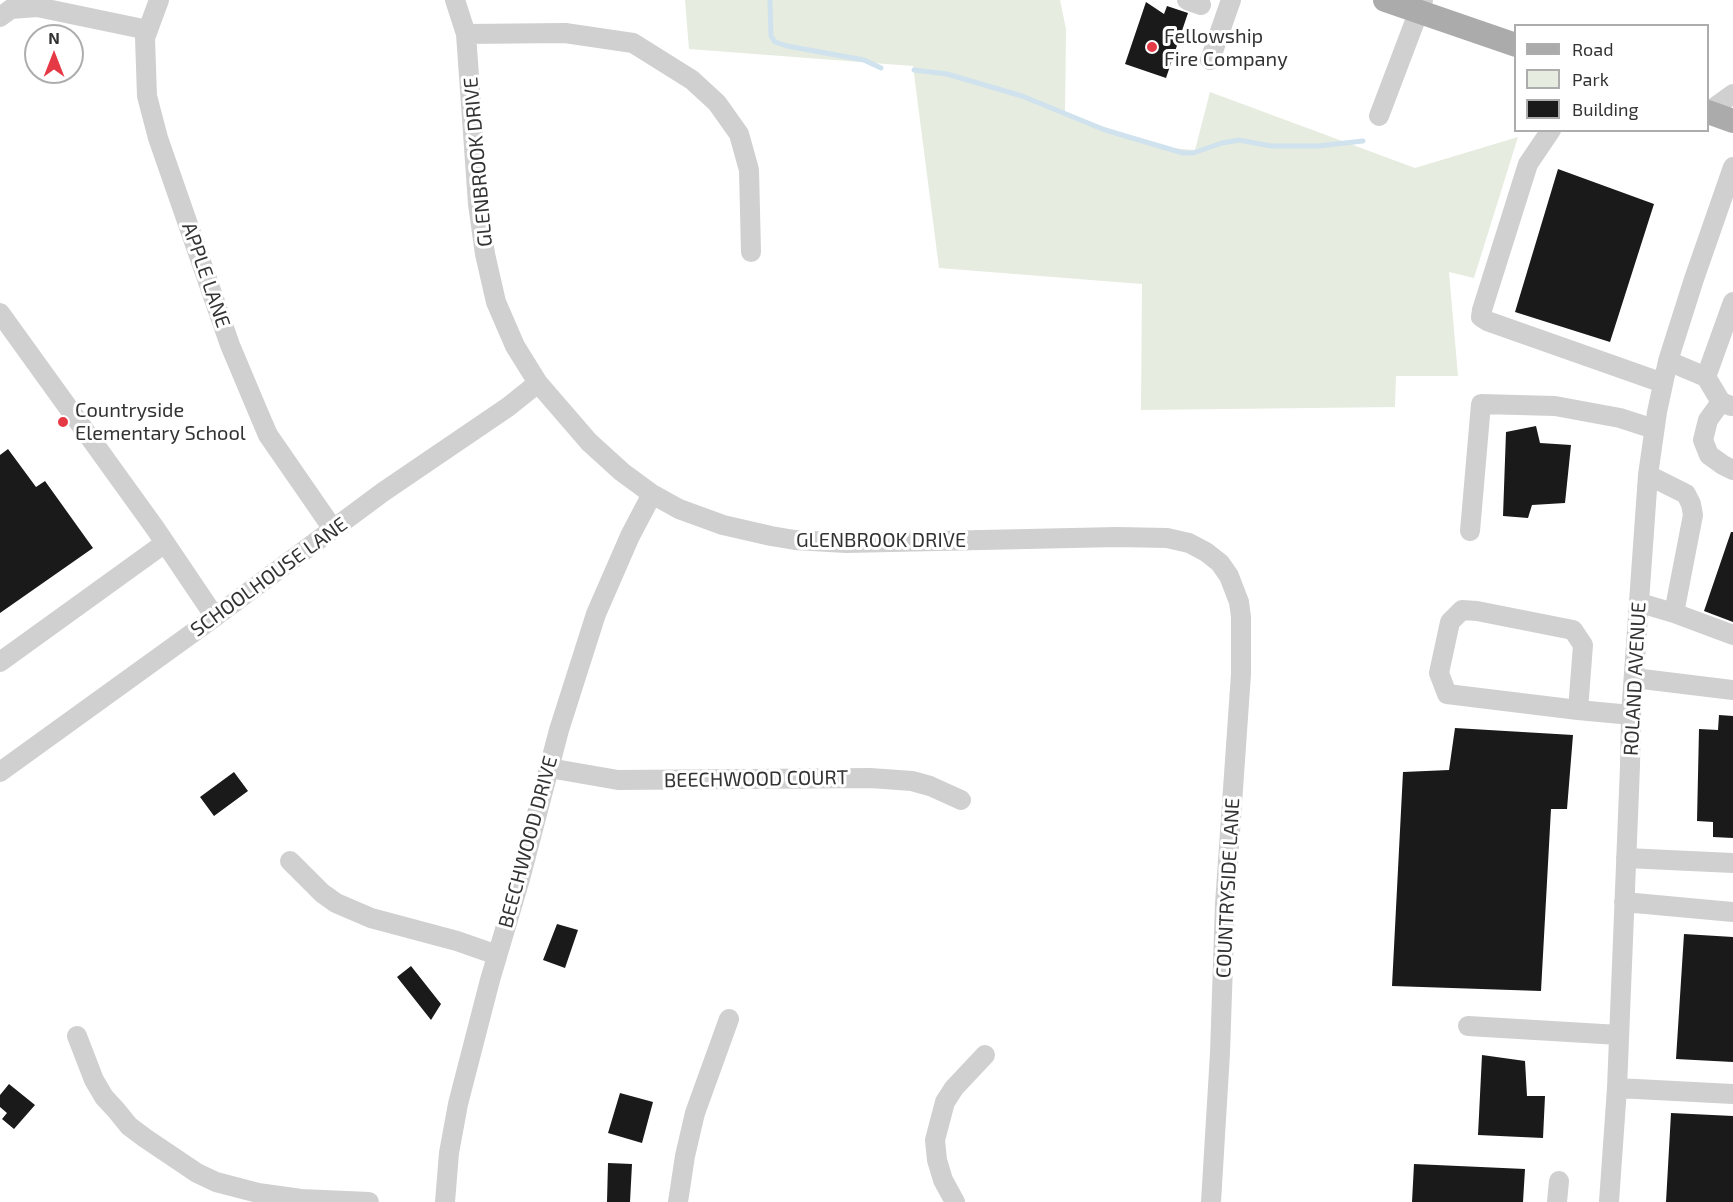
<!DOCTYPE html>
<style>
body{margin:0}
#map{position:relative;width:1733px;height:1202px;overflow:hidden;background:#fff;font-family:"Exo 2",sans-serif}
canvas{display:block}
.legend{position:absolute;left:1514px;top:24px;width:195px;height:108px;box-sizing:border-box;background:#fff;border:2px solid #adadad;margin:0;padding:8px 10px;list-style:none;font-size:18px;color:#333}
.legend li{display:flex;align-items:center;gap:12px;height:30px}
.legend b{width:30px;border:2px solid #adadad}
.north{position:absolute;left:24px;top:24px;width:60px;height:60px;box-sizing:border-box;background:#fff;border:2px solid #adadad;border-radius:50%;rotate:0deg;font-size:16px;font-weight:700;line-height:24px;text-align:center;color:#333}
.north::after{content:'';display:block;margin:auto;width:21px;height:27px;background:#e63946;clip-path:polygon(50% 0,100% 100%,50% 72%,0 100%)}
</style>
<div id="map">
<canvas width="1733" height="1202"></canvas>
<ul class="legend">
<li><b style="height:8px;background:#ababab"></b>Road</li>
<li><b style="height:16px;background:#e6ecdf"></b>Park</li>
<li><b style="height:16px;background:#1a1a1a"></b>Building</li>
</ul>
<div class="north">N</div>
</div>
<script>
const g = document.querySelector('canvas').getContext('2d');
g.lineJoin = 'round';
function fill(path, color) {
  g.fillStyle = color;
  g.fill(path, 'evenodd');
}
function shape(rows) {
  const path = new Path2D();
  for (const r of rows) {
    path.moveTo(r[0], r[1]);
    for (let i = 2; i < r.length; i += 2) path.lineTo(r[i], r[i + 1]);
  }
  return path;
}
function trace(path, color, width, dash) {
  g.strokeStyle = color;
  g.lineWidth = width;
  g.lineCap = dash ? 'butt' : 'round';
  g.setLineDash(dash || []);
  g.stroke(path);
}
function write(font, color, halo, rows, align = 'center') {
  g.font = font + ' "Exo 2",sans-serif';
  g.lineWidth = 6;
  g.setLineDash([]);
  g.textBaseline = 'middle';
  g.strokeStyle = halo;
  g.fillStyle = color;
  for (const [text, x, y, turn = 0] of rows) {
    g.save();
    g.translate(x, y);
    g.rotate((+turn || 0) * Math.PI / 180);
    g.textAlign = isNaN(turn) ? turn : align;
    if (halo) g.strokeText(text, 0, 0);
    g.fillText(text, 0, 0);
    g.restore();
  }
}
fill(shape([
 [685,0,1060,0,1066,29,1065,114,1168,148,1195,150,1210,92,1415,168,1518,137,1474,278,1449,272,1458,376,1396,376,1395,407,1141,410,1142,284,939,268,913,66,689,49]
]), '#e6ecdf');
trace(shape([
 [770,0,771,36,775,42,787,46,864,60,881,68],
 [914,70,947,74,1022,96,1105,130,1183,153,1193,153,1222,143,1239,140,1271,146,1318,146,1363,141]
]), '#cfe2ee', 5);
fill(shape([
 [1146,2,1164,14,1167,6,1188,13,1166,78,1125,64],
 [1558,169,1654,204,1610,342,1515,312],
 [1536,426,1540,443,1571,445,1565,503,1532,505,1528,518,1503,516,1506,432],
 [8,449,36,487,45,481,93,548,0,613,0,455],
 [1731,532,1733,532,1733,622,1704,611],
 [1719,715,1733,716,1733,838,1713,837,1713,822,1697,821,1699,729,1718,730],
 [1455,728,1573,735,1567,809,1551,809,1541,991,1392,986,1403,772,1449,770],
 [234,772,248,791,214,816,200,797],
 [557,924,578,930,565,968,543,960],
 [1684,934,1733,937,1733,1062,1676,1059],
 [411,966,441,1004,431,1020,397,977],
 [1482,1055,1525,1061,1527,1096,1545,1096,1543,1138,1478,1135],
 [9,1084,35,1105,14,1129,2,1119,7,1113,0,1107,0,1095],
 [620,1093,653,1102,642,1143,608,1133],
 [1671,1113,1733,1116,1733,1202,1666,1202],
 [608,1163,632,1164,630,1202,607,1202],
 [1414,1164,1525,1169,1523,1202,1412,1202]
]), '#1a1a1a');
trace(shape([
 [159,0,145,38,147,96,158,138,230,345,259,414,268,435,333,529],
 [455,0,466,34,478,204,485,254,496,302,515,346,538,383,589,442,622,472,652,494,679,509,723,525,771,536,795,540,846,543,1117,537,1167,538,1189,543,1206,552,1220,563,1229,576,1239,602,1241,617,1241,674,1225,904,1220,1053,1211,1202],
 [1187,0,1201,5],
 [0,17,11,9,37,7,148,30],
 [466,34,565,33,633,43,692,80,717,103,739,134,749,170,751,252],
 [1210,60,1231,0],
 [1708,112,1733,94],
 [1379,116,1423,0],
 [1551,130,1528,164,1482,310,1481,317,1487,321,1663,383],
 [0,313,155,528,215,617],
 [1668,361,1706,377,1721,402,1731,406],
 [1706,377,1733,302],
 [1721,402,1708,420,1703,440,1709,455,1723,465,1733,470],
 [1470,531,1481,404,1555,406,1620,418,1654,429],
 [1640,603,1674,613,1693,515,1691,504,1686,494,1648,475],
 [1674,613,1733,635],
 [0,662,165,543],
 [1634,678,1733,690],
 [1578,710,1583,645,1573,630,1477,611,1462,610,1450,622,1439,673,1447,694,1578,710,1631,715],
 [549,768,618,780,870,778,912,781,930,786,961,800],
 [0,772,212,619,383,492,508,407,538,383],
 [1626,858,1733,863],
 [290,861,322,893,336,903,371,918,457,941,497,955],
 [1624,902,1733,912],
 [1468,1026,1619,1035],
 [77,1036,94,1080,104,1097,116,1110,129,1126,145,1138,197,1173,216,1182,258,1193,301,1199,369,1202],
 [1617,1088,1733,1094],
 [445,1202,449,1153,458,1104,490,980,520,879,559,730,596,614,630,536,652,494],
 [678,1202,685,1156,695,1113,729,1019],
 [955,1202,943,1180,937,1160,935,1140,945,1102,954,1088,985,1055],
 [1557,1202,1559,1181],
 [1609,1202,1617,1088,1630,766,1631,715,1648,475,1657,412,1668,361,1694,279,1733,167]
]), '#d0d0d0', 20);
trace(shape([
 [1385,0,1516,45],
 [1708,112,1733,121]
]), '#ababab', 24);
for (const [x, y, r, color] of [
 [1152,47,6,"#e63946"],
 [63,422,6,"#e63946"]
]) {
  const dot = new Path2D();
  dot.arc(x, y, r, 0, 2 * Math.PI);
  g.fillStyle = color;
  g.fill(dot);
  trace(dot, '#fff', 2);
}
write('20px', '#333', '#fff', [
 ["Fellowship",1164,36],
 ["Fire Company",1164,59],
 ["Countryside",75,410],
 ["Elementary School",75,433]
], 'left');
write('20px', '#333', '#fff', [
 ["GLENBROOK DRIVE",478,162,-95],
 ["APPLE LANE",206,275,71],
 ["GLENBROOK DRIVE",881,540],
 ["SCHOOLHOUSE LANE",269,577,-36],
 ["ROLAND AVENUE",1635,679,-87],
 ["BEECHWOOD COURT",756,779,-1],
 ["BEECHWOOD DRIVE",528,842,-75],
 ["COUNTRYSIDE LANE",1228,888,-87]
]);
</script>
